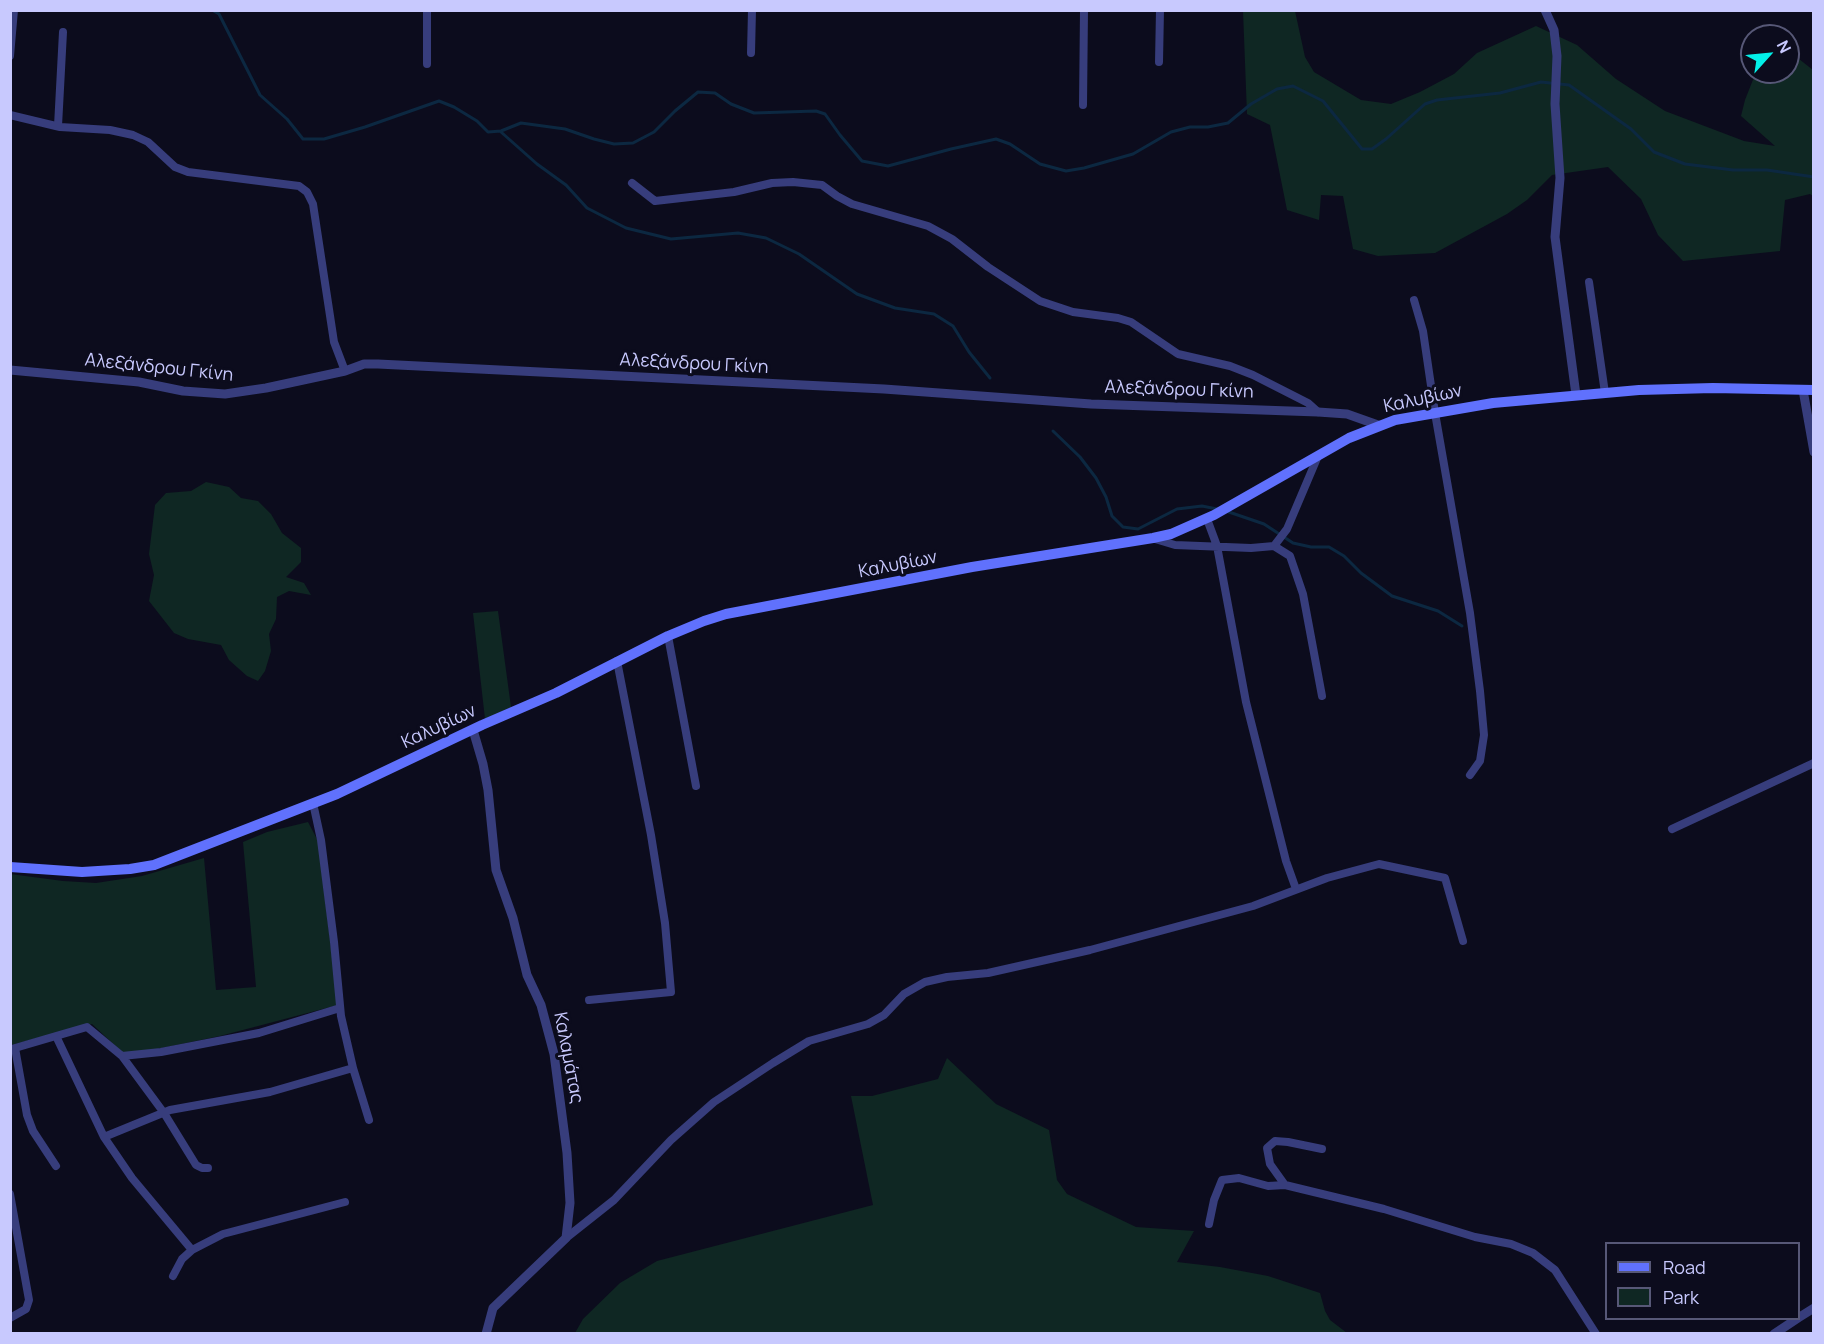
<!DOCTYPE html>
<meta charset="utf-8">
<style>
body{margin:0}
#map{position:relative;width:1824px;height:1344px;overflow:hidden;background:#0c0c1d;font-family:Manrope,sans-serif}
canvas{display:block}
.frame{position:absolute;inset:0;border:12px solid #c8c9fe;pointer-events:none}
.legend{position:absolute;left:1605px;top:1242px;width:195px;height:78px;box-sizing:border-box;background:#0c0c1d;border:2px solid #575877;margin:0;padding:8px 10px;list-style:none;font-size:18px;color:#c8c9fe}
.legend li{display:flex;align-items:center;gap:12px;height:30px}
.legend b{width:30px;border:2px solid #575877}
.north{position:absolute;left:1740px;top:24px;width:60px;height:60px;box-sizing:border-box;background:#0c0c1d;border:2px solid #575877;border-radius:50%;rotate:63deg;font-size:16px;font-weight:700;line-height:24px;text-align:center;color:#c8c9fe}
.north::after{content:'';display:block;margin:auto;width:21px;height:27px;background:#03f0e8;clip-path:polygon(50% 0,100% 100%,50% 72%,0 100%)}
</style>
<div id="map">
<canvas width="1824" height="1344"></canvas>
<div class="frame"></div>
<ul class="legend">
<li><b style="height:8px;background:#6071fd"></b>Road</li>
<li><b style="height:16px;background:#0f2723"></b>Park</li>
</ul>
<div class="north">N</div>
</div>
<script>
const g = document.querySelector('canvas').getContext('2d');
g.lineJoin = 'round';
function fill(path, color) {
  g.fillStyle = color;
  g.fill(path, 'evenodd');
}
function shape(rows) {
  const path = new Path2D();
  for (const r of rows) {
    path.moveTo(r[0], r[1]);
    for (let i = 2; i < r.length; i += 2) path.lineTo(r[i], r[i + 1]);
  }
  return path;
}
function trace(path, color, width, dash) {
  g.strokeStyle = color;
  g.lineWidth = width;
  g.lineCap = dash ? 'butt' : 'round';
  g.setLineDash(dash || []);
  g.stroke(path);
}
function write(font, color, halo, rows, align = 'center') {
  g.font = font + ' Manrope,sans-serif';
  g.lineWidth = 6;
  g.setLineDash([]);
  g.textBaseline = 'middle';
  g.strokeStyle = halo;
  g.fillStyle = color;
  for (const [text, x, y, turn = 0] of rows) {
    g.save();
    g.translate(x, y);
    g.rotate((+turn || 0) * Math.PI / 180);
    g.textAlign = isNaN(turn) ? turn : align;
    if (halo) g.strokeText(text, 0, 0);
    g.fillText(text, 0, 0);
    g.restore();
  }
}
fill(shape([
 [1243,11,1295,11,1305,57,1314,72,1361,100,1391,104,1420,92,1454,74,1477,53,1536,26,1577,45,1616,79,1665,111,1744,141,1775,146,1741,116,1745,100,1756,72,1788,72,1788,62,1799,59,1813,70,1813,196,1810,194,1785,200,1780,251,1683,261,1658,235,1641,199,1608,167,1552,175,1527,200,1507,214,1435,253,1378,256,1353,249,1343,196,1321,195,1319,220,1287,210,1270,125,1247,114],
 [206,482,229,487,241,498,258,501,271,514,282,533,301,548,301,562,286,577,304,583,311,595,289,591,277,597,276,619,269,634,271,651,265,671,258,681,247,676,229,660,221,645,188,639,174,633,149,601,154,575,149,554,155,505,166,493,191,491],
 [498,611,511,707,485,719,473,613],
 [308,822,318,841,338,1005,220,1036,157,1049,123,1053,92,1024,11,1045,10,874,63,881,96,883,142,876,204,858,216,990,256,987,243,842,267,832],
 [947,1058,996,1104,1049,1130,1057,1180,1067,1194,1136,1227,1194,1231,1177,1262,1220,1267,1268,1276,1320,1293,1325,1311,1330,1320,1347,1333,575,1333,583,1319,620,1283,657,1261,873,1205,851,1096,872,1096,938,1079]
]), '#0f2723');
trace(shape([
 [212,10,219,14,260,95,287,119,303,139,324,139,365,127,439,101,454,107,477,121,488,132,501,131,521,123,565,129,594,139,614,144,633,143,654,132,675,111,698,92,715,93,731,104,754,113,816,111,825,114,840,135,862,161,888,166,951,149,996,139,1010,144,1040,164,1066,171,1084,168,1133,154,1171,132,1190,127,1208,127,1228,123,1251,104,1277,89,1293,86,1323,101,1362,149,1372,149,1386,139,1425,104,1437,100,1500,93,1541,82,1569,85,1631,129,1654,152,1685,164,1733,170,1767,170,1814,177],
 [501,132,537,164,566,185,587,208,626,228,671,239,738,233,766,238,799,254,857,294,895,308,934,314,953,326,969,352,990,378],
 [1053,431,1080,457,1096,478,1106,497,1112,516,1123,527,1138,529,1177,509,1202,506,1217,509],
 [1226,511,1264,524,1293,543,1311,547,1329,547,1344,556,1361,573,1392,596,1438,611,1462,626]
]), '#0c2841', 3);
trace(shape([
 [751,53,752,10],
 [10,56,14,10],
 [1159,62,1160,10],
 [427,64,427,10],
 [1083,105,1084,10],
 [10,115,60,127,110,130,133,135,148,142,175,167,188,172,299,186,307,192,313,204,334,342,345,371],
 [58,126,63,32],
 [632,183,655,201,734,192,772,183,793,182,822,185,837,196,852,204,928,226,952,239,988,267,1040,301,1073,312,1118,318,1131,322,1178,354,1230,366,1253,375,1308,403,1318,412],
 [1589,282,1605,393],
 [1414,300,1423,331,1435,413,1470,613,1480,691,1484,735,1480,761,1470,775],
 [1207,519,1217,546,1246,702,1286,861,1296,889],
 [1155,539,1175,545,1251,548,1274,546,1290,556,1303,594,1322,696],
 [1274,546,1287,529,1318,456],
 [668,636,696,786],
 [313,803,321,840,334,942,341,1016,353,1068,369,1120],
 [1672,829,1814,763],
 [589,1000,671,992,665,923,651,835,617,661],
 [56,1036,87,1027,122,1056],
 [15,1048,56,1036,104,1137,132,1178,192,1250],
 [12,1049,15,1048,27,1115,33,1131,56,1166],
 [104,1137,170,1110,270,1092,353,1068],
 [1322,1149,1288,1142,1275,1141,1267,1148,1270,1164,1285,1185,1384,1209,1475,1237,1511,1244,1533,1253,1555,1270,1596,1334],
 [208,1168,202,1168,196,1165,164,1113,122,1056,161,1052,259,1033,340,1008],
 [10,1194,29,1300,26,1309,10,1318],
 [1209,1224,1214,1200,1222,1180,1239,1178,1268,1186,1285,1185],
 [566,1238,614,1200,671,1140,714,1102,773,1063,809,1041,868,1024,884,1015,904,994,925,982,947,977,988,973,1090,950,1253,906,1327,878,1379,864,1445,878,1463,941],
 [173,1276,182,1259,192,1250,223,1234,345,1202]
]), '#373d7c', 8);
trace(shape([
 [1545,10,1554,30,1557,56,1555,104,1560,178,1555,237,1576,395],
 [10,370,139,382,183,391,225,394,266,388,345,371,364,364,378,364,884,389,1091,404,1318,412,1347,414,1378,425],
 [1803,390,1814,452],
 [473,730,483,764,488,790,496,870,513,918,527,975,541,1005,554,1054,567,1153,570,1203,566,1238,493,1308,486,1334],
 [1798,1318,1814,1308],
 [1774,1334,1798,1318]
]), '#373d7c', 9);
trace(shape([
 [10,867,82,872,130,869,154,865,337,794,482,725,556,693,668,636,704,621,726,614,972,567,1153,538,1171,534,1214,515,1349,438,1395,420,1493,403,1639,390,1713,388,1814,390]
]), '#6071fd', 10);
write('18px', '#c8c9fe', '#0c0c1d', [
 ["Αλεξάνδρου Γκίνη",694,364,3],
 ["Αλεξάνδρου Γκίνη",159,368,6],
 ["Αλεξάνδρου Γκίνη",1179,390,2],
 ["Καλυβίων",1423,399,-12],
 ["Καλυβίων",898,565,-11],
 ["Καλυβίων",439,727,-25],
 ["Καλαμάτας",568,1058,79]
]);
</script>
